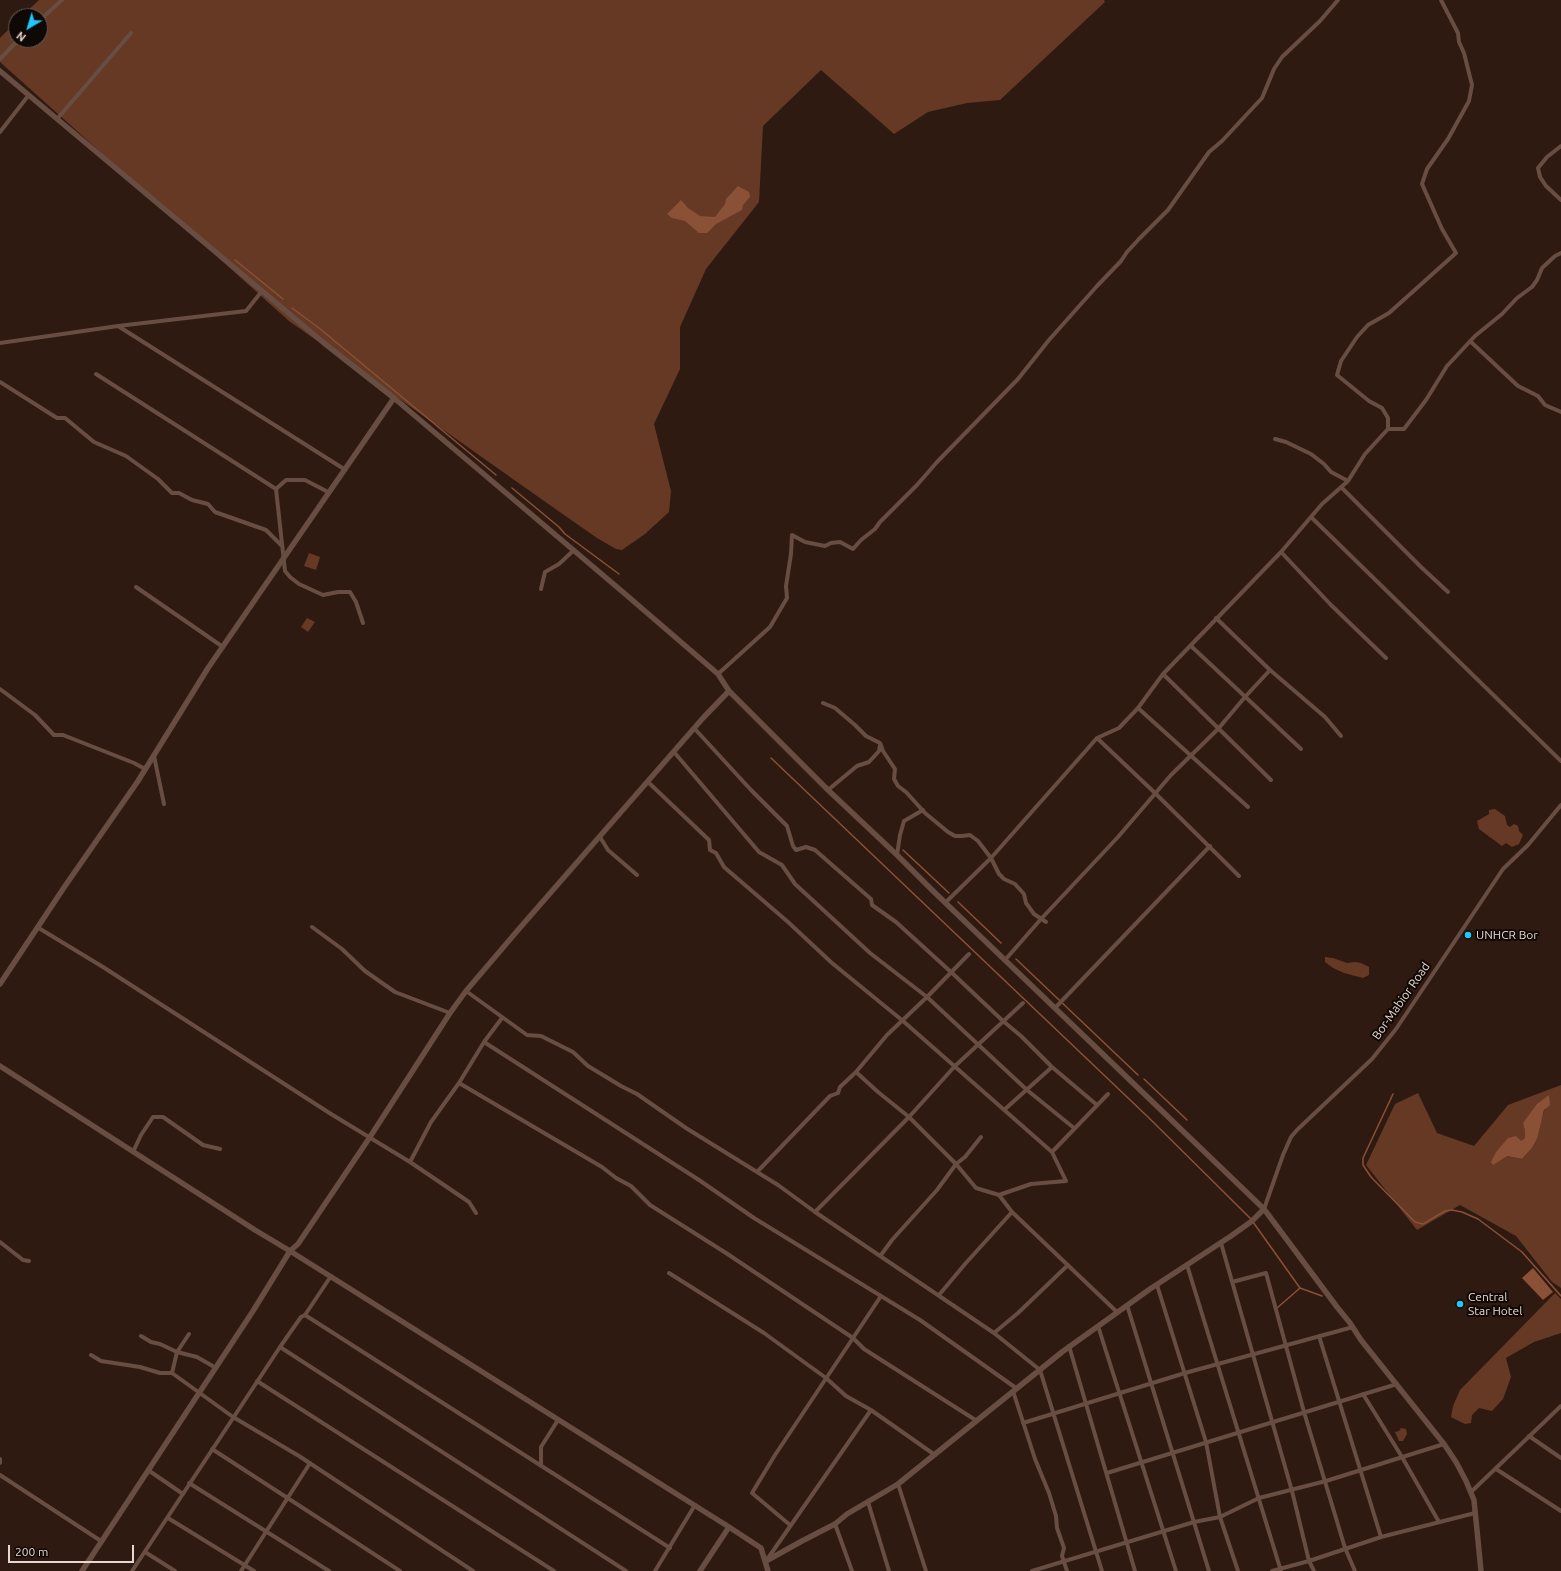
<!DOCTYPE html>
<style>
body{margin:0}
#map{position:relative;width:1561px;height:1571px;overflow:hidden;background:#2f1a11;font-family:Ubuntu,sans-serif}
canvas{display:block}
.north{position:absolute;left:8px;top:8px;width:40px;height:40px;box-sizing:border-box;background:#100804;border:1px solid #665b56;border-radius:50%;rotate:218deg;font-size:11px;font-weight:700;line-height:16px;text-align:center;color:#e6d7d1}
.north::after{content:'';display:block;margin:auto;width:14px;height:18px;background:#1dc9fc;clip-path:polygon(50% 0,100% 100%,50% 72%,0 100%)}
.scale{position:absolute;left:8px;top:1545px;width:126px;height:18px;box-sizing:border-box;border:2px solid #e6d7d1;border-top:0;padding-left:5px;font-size:12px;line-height:14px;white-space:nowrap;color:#e6d7d1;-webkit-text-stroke:3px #100804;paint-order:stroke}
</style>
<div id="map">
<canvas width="1561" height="1571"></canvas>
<div class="north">N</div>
<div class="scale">200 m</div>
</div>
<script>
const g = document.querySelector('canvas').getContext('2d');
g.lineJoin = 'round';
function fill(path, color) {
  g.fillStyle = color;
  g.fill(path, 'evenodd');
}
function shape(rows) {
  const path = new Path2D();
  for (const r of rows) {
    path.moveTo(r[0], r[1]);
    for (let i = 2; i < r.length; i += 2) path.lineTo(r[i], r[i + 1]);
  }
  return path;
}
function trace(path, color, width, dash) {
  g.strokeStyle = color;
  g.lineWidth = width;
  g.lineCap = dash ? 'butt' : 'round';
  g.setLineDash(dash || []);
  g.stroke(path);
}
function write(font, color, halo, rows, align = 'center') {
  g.font = font + ' Ubuntu,sans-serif';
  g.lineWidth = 4;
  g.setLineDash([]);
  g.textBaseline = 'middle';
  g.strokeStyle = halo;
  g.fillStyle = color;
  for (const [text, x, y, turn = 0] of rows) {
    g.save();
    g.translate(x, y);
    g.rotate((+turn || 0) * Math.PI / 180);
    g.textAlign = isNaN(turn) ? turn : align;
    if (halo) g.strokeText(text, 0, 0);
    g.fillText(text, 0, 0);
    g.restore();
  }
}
fill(shape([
 [39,0,1104,0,1105,2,1000,100,967,103,928,112,894,134,821,70,763,126,759,202,706,269,680,327,680,369,654,424,671,491,669,512,645,534,622,550,616,549,597,538,554,508,289,321,0,62,0,38,16,22,16,40,40,40,40,16,22,16],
 [309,553,320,557,316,570,304,566],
 [307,618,315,622,308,632,301,627],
 [1495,809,1505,816,1507,825,1510,827,1514,824,1518,826,1519,831,1523,835,1519,844,1512,847,1506,843,1502,846,1479,829,1477,821,1489,814,1489,810],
 [1325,957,1333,958,1347,963,1355,962,1361,963,1369,967,1369,975,1363,978,1344,973,1333,968,1325,962],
 [1561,1085,1561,1288,1552,1282,1516,1236,1460,1205,1417,1230,1366,1165,1395,1104,1418,1093,1437,1133,1474,1146,1508,1105],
 [1549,1096,1538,1130,1537,1139,1532,1148,1522,1159,1507,1156,1525,1138,1525,1130],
 [1555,1293,1561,1299,1561,1333,1534,1342,1506,1358,1511,1377,1503,1399,1492,1411,1479,1408,1472,1415,1471,1423,1465,1424,1451,1417,1453,1406,1460,1390],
 [1401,1428,1406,1429,1407,1434,1403,1441,1399,1441,1395,1432,1399,1431]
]), '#653924');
fill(shape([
 [738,186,749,192,750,197,743,205,742,210,716,224,707,233,699,233,685,221,672,218,667,214,681,200,688,208,700,216,715,217,725,204,726,199],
 [1549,1095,1550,1105,1544,1110,1537,1139,1532,1148,1522,1159,1507,1156,1493,1165,1491,1162,1496,1152,1508,1138,1516,1136,1521,1141,1525,1138,1525,1130,1523,1123,1537,1104],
 [1533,1268,1553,1292,1543,1300,1522,1278]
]), '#8a5136');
trace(shape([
 [235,260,283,299],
 [292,308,319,328,496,475],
 [512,488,559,527,565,534,619,574],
 [771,758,1148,1117,1251,1219],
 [903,850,949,893],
 [958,902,1001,943],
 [1016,959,1138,1075],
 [1144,1079,1187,1120],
 [1393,1094,1363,1158,1363,1165,1371,1177,1415,1222,1423,1224,1445,1211,1452,1210,1462,1212,1478,1219,1522,1252,1561,1296],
 [1253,1222,1300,1288,1322,1296],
 [1277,1308,1300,1288]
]), '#8a5136', 1.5);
trace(shape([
 [40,20,62,0],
 [0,59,18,40],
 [57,119,131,33],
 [0,132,28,96],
 [1561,146,1547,157,1538,168,1540,177,1546,186,1561,200],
 [118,326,344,469],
 [1470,341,1518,386,1538,396,1545,405,1561,412],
 [0,343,118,326,246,311,262,291],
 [96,374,276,489],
 [0,382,57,418,65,418,94,442,126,456,158,479,172,493,179,493,192,500,208,504,215,512,266,530,282,546],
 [1388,429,1388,418,1382,408,1369,401,1337,375,1341,361,1357,337,1368,325,1389,313,1456,253,1442,229,1422,184,1427,169,1448,139,1469,101,1472,85,1464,53,1459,42,1458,33,1441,0],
 [1275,439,1286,442,1311,454,1324,464,1331,472,1348,481],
 [1341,487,1421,567,1448,592],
 [328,492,305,480,286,480,276,489,285,571,290,577,299,584,323,595,338,592,350,592,356,602,363,623],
 [1311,517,1561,761],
 [1281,552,1331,605,1386,658],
 [136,587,223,647],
 [541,589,545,572,559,564,574,550],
 [1216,618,1270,670,1325,717,1341,736],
 [1191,646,1301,749],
 [718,674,770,627,787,598,786,586,791,554,792,535,805,542,825,546,831,543,840,542,853,549,861,540,875,529,880,522,917,485,937,462,1018,379,1049,340,1097,286,1121,261,1127,252,1139,239,1168,210,1209,152,1222,141,1262,98,1274,69,1282,57,1320,21,1338,0],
 [1163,674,1271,780],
 [0,689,35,715,54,735,63,735,134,763,145,769],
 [823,703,835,708,855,725,866,736,880,743,883,751,895,769,894,779,898,786,906,792,925,813,948,832,955,836,962,836,970,835,978,841,991,858,999,874,1004,879,1015,884,1024,894,1026,903,1034,914,1046,922],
 [1138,708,1248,807],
 [694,728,751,790,787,826,793,846,796,850,806,847,815,850,871,899,872,905,896,922,951,972,1003,1021,1021,1036,1052,1067,1097,1105],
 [1097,738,1155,793,1239,876],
 [674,752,759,852,782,865,795,884,870,953,927,997,1027,1090,1074,1128],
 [154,756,164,804],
 [648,782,709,840,710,850,716,853,724,867,788,922,832,963,903,1021,1052,1152],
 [828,790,857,766,869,762,879,751,880,745],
 [600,837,608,850,637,875],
 [897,855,900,835,904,821,923,810],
 [945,903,991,858,1097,738,1119,728,1138,708,1163,674,1281,552,1322,504,1348,481,1365,454,1388,429,1404,429,1426,400,1447,366,1475,336,1502,314,1517,298,1532,287,1537,280,1542,268,1555,256,1561,253],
 [37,927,103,967,331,1114,410,1162,469,1202,476,1213],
 [312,927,342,949,365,971,395,992,450,1013],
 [1005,960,1041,919,1118,837,1171,775,1218,729,1245,697,1270,670],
 [466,991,527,1035,541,1036,573,1052,588,1066,621,1086,637,1094,686,1128,778,1185,815,1212,994,1333,1040,1370,1102,1571],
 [1055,1008,1210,846],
 [484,1042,699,1180,754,1218,920,1320,1016,1388],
 [856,1072,878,1092,909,1117,956,1164,976,1188,999,1195,1012,1212,1117,1312],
 [459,1083,602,1167,616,1178,631,1186,650,1205,726,1253,853,1338,864,1349,977,1421],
 [1004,1110,1052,1067],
 [133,1152,141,1135,153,1117,163,1117,203,1145,220,1149],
 [410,1162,431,1122,459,1083,484,1042,502,1018],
 [757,1172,830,1096,838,1093,840,1087,856,1072,887,1035,927,997,969,954],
 [999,1195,1031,1184,1066,1181,1052,1152,1108,1094],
 [1264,1209,1283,1155,1291,1137,1297,1130,1372,1059,1396,1029,1503,869,1528,845,1561,805],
 [815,1212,909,1117,955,1066,1023,1003],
 [0,1242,23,1260,29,1261],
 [1221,1243,1292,1491,1309,1561,1314,1571],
 [881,1255,892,1240,937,1190,956,1164,965,1157,981,1137],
 [1187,1265,1281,1571],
 [669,1273,764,1333,826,1378,846,1396,871,1410,935,1455],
 [1232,1282,1266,1273,1304,1412,1345,1548,1355,1571],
 [1157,1285,1206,1442,1220,1517,1238,1571],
 [939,1295,965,1264,1012,1212],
 [1127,1305,1209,1571],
 [305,1315,670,1548],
 [1098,1326,1176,1571],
 [994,1333,1018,1313,1068,1265],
 [141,1336,151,1342,160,1344,177,1352,197,1357,216,1368],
 [1319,1336,1381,1537],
 [1069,1346,1135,1571],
 [280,1347,626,1571],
 [91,1355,101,1361,140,1367,160,1373,172,1373,177,1352,189,1334],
 [172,1373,233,1417,299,1456,473,1571],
 [257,1381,554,1571],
 [1013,1391,1035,1459,1049,1493,1056,1516,1057,1528,1064,1548,1062,1556,1067,1571],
 [1363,1394,1402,1457,1439,1522],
 [1023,1423,1185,1373,1353,1327],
 [1529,1436,1561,1458],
 [212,1449,400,1571],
 [0,1459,0,1463],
 [541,1466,541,1447,558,1420],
 [1496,1469,1561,1511],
 [148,1470,183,1494],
 [1107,1473,1397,1384],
 [0,1475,101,1541],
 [189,1483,329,1571],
 [898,1484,926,1571],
 [1471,1492,1561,1406],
 [868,1502,889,1571],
 [168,1518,254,1571],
 [835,1524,852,1571],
 [790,1525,752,1493,775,1455,881,1296],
 [145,1552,175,1571],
 [766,1561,871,1410],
 [132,1571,280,1347,301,1317,305,1315,331,1276],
 [241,1571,310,1463],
 [655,1571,695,1505],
 [1032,1571,1194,1522,1220,1517,1259,1498,1326,1481,1444,1444],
 [1272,1571,1309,1561,1381,1537,1475,1513]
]), '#674d42', 4);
trace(shape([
 [0,71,324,343,394,398,624,593,718,674,729,691,828,790,897,855,931,889,1264,1209,1337,1307,1350,1323,1361,1340,1444,1444,1456,1462,1466,1481,1474,1500,1481,1571],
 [0,984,65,886,138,781,208,668,394,398],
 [0,1066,255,1230,290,1251,729,1527,761,1548,768,1571],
 [766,1561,802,1541,835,1524,847,1514,898,1484,1062,1352,1150,1289,1231,1236,1252,1221,1264,1209],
 [82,1571,253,1311,290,1251,298,1244,370,1137,450,1013,466,991,518,930,703,718,729,691],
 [700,1571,729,1527]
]), '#674d42', 5.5);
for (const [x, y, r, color] of [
 [1468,935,4,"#1dc9fc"],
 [1460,1304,4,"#1dc9fc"]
]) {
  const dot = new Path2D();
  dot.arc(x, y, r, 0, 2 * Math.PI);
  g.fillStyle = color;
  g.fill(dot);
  trace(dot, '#100804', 1.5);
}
write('12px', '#e6d7d1', '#100804', [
 ["UNHCR Bor",1476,935],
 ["Central",1468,1297],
 ["Star Hotel",1468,1311]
], 'left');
write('12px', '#e6d7d1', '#100804', [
 ["Bor-Mabior Road",1401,1001,-55]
]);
</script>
